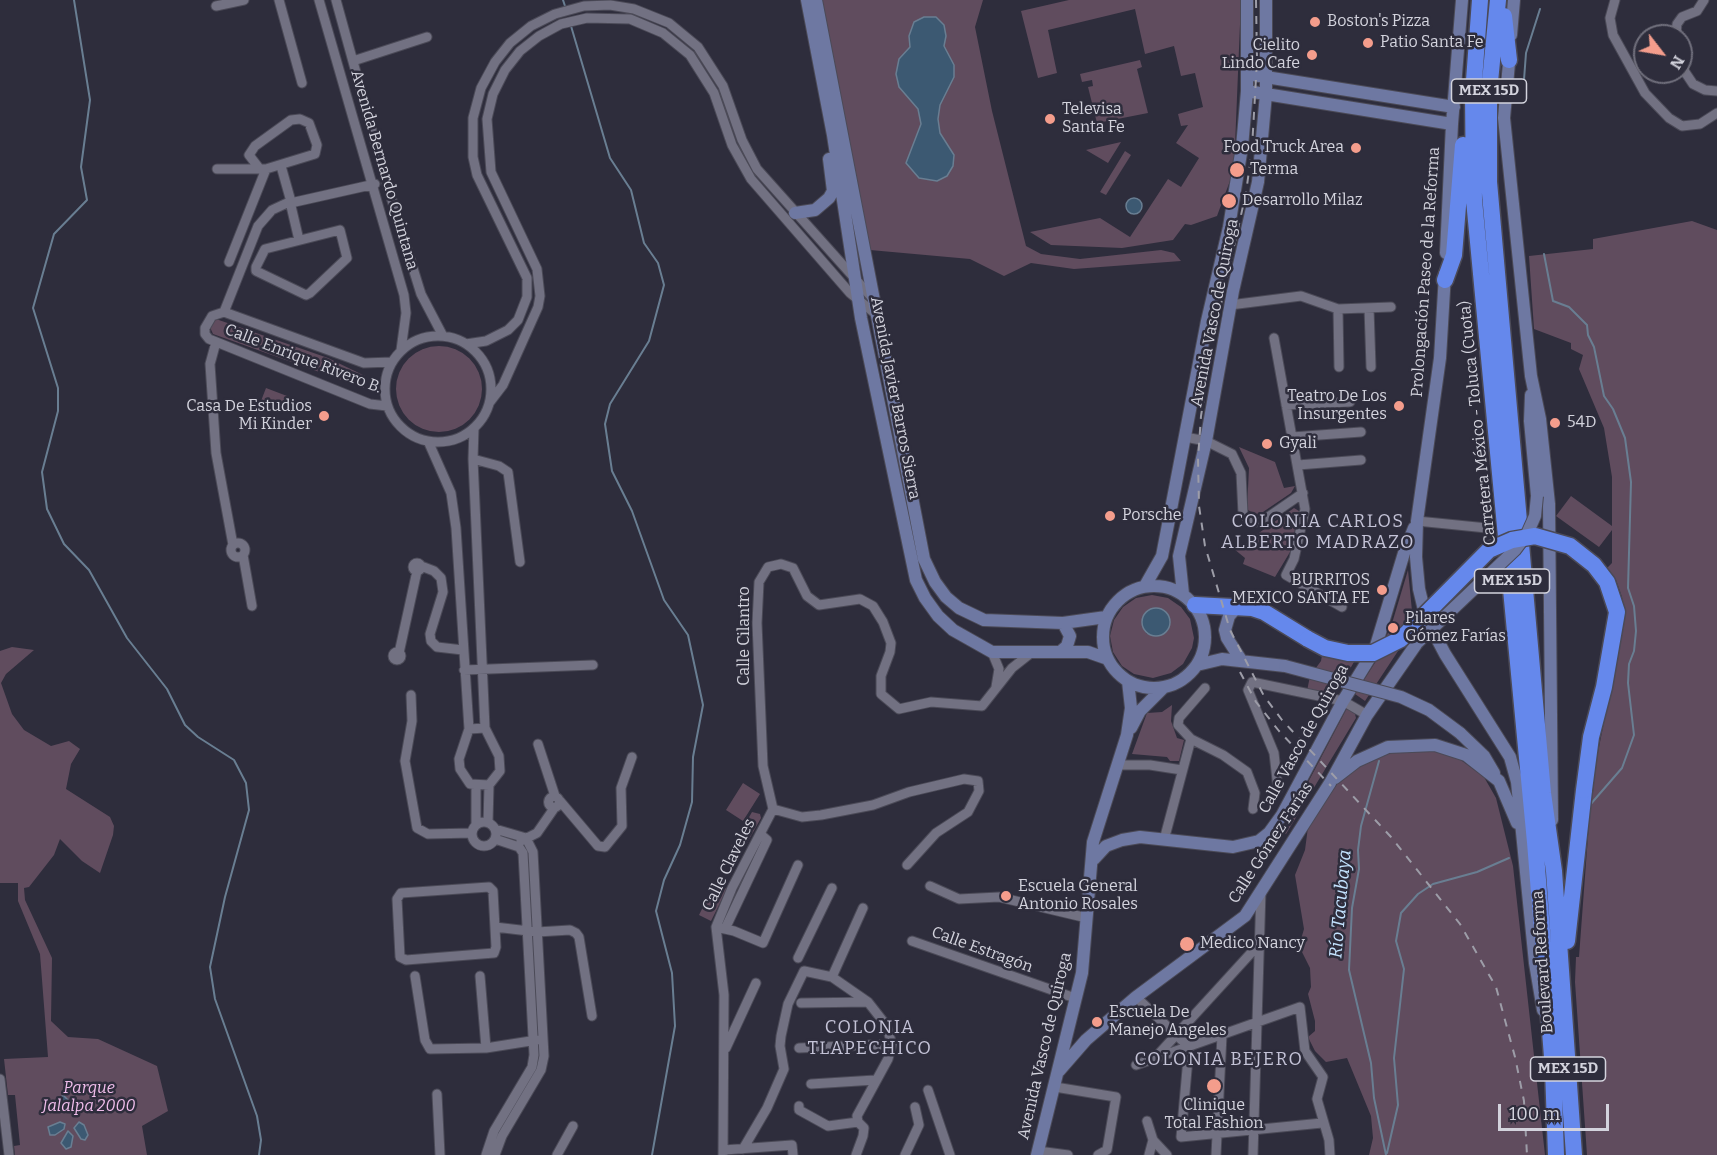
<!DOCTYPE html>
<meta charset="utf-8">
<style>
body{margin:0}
#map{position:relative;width:1717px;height:1155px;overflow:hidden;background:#2e2d3c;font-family:Bitter,serif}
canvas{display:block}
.north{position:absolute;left:1633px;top:24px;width:60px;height:60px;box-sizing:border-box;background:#2e2d3c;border:2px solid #706f7c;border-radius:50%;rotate:121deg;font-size:16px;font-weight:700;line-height:24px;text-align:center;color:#d3d3dd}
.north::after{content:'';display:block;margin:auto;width:21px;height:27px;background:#f49d8c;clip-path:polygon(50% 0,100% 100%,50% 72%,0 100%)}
.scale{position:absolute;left:1498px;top:1104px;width:111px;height:27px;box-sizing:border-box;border:3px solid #d3d3dd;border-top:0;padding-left:8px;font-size:18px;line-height:21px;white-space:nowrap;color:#d3d3dd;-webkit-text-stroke:4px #2e2d3c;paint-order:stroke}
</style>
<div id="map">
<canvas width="1717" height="1155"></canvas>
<div class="north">N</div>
<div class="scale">100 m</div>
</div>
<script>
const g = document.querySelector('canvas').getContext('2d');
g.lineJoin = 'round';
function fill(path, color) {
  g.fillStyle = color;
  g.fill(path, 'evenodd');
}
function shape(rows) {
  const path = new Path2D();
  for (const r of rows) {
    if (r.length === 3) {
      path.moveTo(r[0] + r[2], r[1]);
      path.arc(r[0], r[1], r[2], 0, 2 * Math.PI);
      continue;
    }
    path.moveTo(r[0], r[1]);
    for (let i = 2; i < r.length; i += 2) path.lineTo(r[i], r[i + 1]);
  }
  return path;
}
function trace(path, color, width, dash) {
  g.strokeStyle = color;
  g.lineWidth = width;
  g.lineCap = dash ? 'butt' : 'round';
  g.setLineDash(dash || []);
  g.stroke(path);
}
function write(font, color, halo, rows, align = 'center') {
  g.font = font + ' Bitter,serif';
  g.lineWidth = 5;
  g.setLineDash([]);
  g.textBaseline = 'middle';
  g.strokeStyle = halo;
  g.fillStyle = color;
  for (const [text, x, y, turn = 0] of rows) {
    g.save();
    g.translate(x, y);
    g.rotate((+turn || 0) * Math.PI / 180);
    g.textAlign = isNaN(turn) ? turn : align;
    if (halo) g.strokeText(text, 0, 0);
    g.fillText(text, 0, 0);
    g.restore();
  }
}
fill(shape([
 [822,0,983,0,975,27,992,111,1026,246,1041,254,1080,259,1161,250,1174,253,1181,261,1074,269,1031,263,1004,276,970,259,870,250],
 [1069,0,1241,0,1234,170,1217,216,1191,225,1185,224,1173,240,1122,248,1051,245,1030,232,1100,218,1130,237,1168,179,1181,187,1199,158,1176,143,1188,125,1181,126,1178,114,1203,107,1195,73,1181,76,1174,46,1145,54,1135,9,1048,30,1057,73,1038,78,1021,11],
 [1140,60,1142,67,1137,69,1148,113,1097,123,1088,87,1093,86,1092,80,1082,82,1080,74],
 [1121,142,1108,163,1086,150,1090,149],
 [1125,151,1131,155,1106,195,1100,192],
 [1692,221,1717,230,1717,1155,1587,1155,1575,982,1576,957,1579,957,1592,782,1624,622,1622,597,1616,580,1607,568,1612,563,1612,530,1599,547,1556,516,1571,496,1612,526,1612,477,1604,428,1579,369,1583,355,1571,349,1571,343,1534,329,1529,256,1593,249,1593,239],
 [216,319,328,358,365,376,364,388,213,334,210,327],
 [439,389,43],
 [266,388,287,396,281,409,261,401],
 [1239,447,1275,462,1284,488,1295,486,1291,493,1260,514,1255,515,1247,509,1249,468],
 [1294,508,1299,511,1290,552,1275,577,1243,564,1245,558,1234,549,1236,544,1249,543,1256,535],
 [1408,570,1412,611,1404,642,1365,701,1355,694,1378,658,1393,620],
 [1152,595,1168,598,1181,607,1190,619,1194,638,1192,648,1183,664,1171,673,1153,678,1134,674,1122,666,1113,652,1110,636,1114,620,1123,607,1136,598],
 [1165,611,1170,621,1168,629,1159,636,1147,634,1144,630],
 [12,647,34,650,6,674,1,683,12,714,24,730,51,746,69,741,80,749,71,764,66,789,110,817,114,826,113,835,100,873,82,861,60,839,54,855,29,887,24,888,25,900,52,958,51,1021,68,1037,98,1039,157,1066,168,1111,142,1126,147,1155,15,1155,14,1146,20,1145,15,1095,8,1095,4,1059,48,1057,40,954,18,901,18,883,0,883,0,651],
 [1362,648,1335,695,1307,691,1310,676,1321,661,1323,649],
 [1172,705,1171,721,1177,738,1184,740,1179,761,1170,761,1167,757,1132,754,1147,713,1162,712],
 [1347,708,1355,714,1356,718,1286,834,1282,832],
 [1410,749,1439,752,1458,758,1484,777,1496,798,1513,866,1545,1155,1369,1155,1373,1138,1371,1116,1347,1058,1326,1062,1315,1051,1308,1037,1315,1031,1315,1021,1308,994,1311,987,1310,968,1299,946,1304,929,1295,875,1305,850,1308,827,1339,781,1354,767,1389,751],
 [743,783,760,794,743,821,726,810],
 [752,812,760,814,761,818,747,843,740,845,736,840],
 [732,844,741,847,736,864,727,861],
 [715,883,727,889,711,921,699,915]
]), '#604c5e');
const water = shape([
 [924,17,936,17,944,25,946,36,944,46,954,65,954,77,940,105,938,119,940,133,954,155,953,166,947,176,937,181,919,178,906,163,921,124,918,109,899,87,896,74,899,59,910,47,909,36,914,22,924,17],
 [1134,206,8],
 [1156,622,14],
 [63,1095,73,1105,70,1112,63,1109,60,1099,63,1095],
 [60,1122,65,1124,64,1129,55,1135,50,1135,48,1127,60,1122],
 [79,1122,84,1125,88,1135,85,1140,81,1139,74,1128,79,1122],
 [68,1131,73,1136,71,1147,66,1149,61,1143,68,1131]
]);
fill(water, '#3c5972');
trace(water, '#697e92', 1.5);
trace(shape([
 [74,0,90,100,81,167,87,200,54,234,33,308,58,388,58,411,42,472,47,509,64,544,89,570,127,638,167,689,185,725,198,737,234,760,246,783,249,810,225,897,210,967,215,999,257,1116,261,1140,259,1155],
 [563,0,566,9],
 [571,26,610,158,631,190,644,243,658,263,664,285,649,341,610,404,605,424,612,471,632,511,664,600,688,635,703,705,693,757,692,802,680,845,664,880,656,911,672,973,675,1026,652,1155],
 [1523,93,1526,53,1540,9],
 [1544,254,1553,301,1569,307,1587,325,1588,335,1594,347,1604,396,1613,409,1625,438,1631,482,1628,588,1634,606,1636,631,1634,651,1629,664,1628,683,1634,735,1622,768,1589,806],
 [1379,761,1361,826,1358,850,1359,869,1352,908,1349,970,1371,1063,1374,1098,1386,1155],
 [1387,1153,1398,1105,1394,1058,1404,969,1396,941,1401,913,1418,894,1433,884,1477,872,1509,858]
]), '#697e92', 2);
const street = shape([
 [279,0,302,83],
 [319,0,404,295,406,313,401,350],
 [336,0,386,181,421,294,443,336],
 [1615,0,1610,18,1613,35,1645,93,1669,118,1682,126,1700,124,1717,113],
 [216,6,244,0],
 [1676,36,1677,24,1682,17,1697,11,1704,0],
 [353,61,427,37],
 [1681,66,1693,84,1705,90,1717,91],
 [281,166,290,198],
 [217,169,266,169,315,154,317,145,309,123,300,119,291,120,255,146,249,155,259,168],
 [295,202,375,184],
 [291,206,299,240],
 [340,230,347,258,310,293,306,295,256,271,256,267,265,249,340,230],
 [229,262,266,169],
 [1230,305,1301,296,1338,309,1391,307],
 [1369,308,1371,367],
 [1338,309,1339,367],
 [224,312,258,226,272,210,287,203],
 [438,389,53],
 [1274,338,1305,509,1294,559,1286,575,1342,607],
 [216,342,210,364,216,453,233,545],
 [466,344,486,341,508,330,518,320,527,297,527,278,477,175,473,157,473,118,481,88,495,62,510,43,531,26,555,14,584,6,610,5,634,9,669,23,698,47,723,86,742,140,757,169,875,301],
 [490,402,503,385,538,307,540,296,537,269,491,172,487,119,493,94,505,70,520,51,539,36,561,24,587,18,630,19,663,33,690,55,714,93,732,145,751,179,850,293,877,315],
 [1286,405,1350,402],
 [387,406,370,404,209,339,205,334,205,328,212,316,224,312,364,363,392,362],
 [474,428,473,459,485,728],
 [1185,437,1206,441,1232,454,1241,473,1243,514,1253,522,1261,522,1303,493],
 [1292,437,1361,432],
 [428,441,451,493,456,528,469,729,459,759,460,769,470,784,489,785,500,771,499,756,485,728,469,729],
 [473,459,499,466,508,472,520,562],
 [1298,465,1361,460],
 [1417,521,1487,528],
 [238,550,7],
 [243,555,252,606],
 [417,567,4],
 [421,566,434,571,441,578,443,592,430,634,431,641,437,647,463,650],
 [992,652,999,669,996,687],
 [397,656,4],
 [399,653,417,571],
 [464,670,593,665],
 [1205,688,1179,718,1178,725,1191,739,1223,755,1247,772,1255,793,1253,809],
 [411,695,412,721,405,761,417,828,428,834,472,833],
 [538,744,555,796],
 [1119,765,1150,765,1182,770],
 [1278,789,1274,753,1248,690,1252,682,1343,701,1367,715],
 [554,802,5.5],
 [560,801,598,846,605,847,622,826,621,788,632,757],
 [773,809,763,766,757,623,759,582,768,567,781,564,793,568,807,596,819,605,860,599,873,606,883,622,891,643,890,652,881,676,881,694,899,709,931,702,982,706,1012,668,1031,653],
 [773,809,802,817,821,815,873,805,909,792,964,779,978,781,979,791,968,812,936,833,907,865],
 [484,834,12],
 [488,823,489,785],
 [476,825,476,786],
 [495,829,526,838,533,852,544,1056,541,1070,502,1136,495,1155],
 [1164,840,1191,739],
 [521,841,537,833,555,807],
 [930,886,959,899,999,897,1087,918],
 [489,887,493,891,496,947,494,953,406,960,400,957,397,899,401,893,489,887],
 [495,927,537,932,570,930,576,933,579,937,592,1016],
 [716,927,734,931,763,943,798,865],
 [725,929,767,840,760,834],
 [912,941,1075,998],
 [798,958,832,888],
 [415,976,425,1040,430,1049,486,1048,537,1040],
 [480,976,486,1048],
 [832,977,863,908],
 [1136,997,1189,1047,1181,1137,1322,1123],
 [801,1003,868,1002],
 [726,1048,756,983],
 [799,1048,892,1044],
 [1155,1058,1261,942],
 [1136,1065,1300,1007,1305,1051,1323,1077,1317,1099,1329,1140,1330,1155],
 [0,1079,9,1155],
 [811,1084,875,1080],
 [1055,1087,1116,1097,1107,1150,1098,1155],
 [928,1090,950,1155],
 [437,1094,440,1155],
 [799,1106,799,1110,828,1126,858,1122],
 [1147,1121,1153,1140,1149,1155],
 [858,1122,857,1116,888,1059,892,1044],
 [1153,1140,1167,1155],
 [743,1149,767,1108,784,1069,780,1046,781,1036,788,1004,804,971,832,977,868,1002,886,1025,892,1044],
 [724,1150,792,1145,793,1155],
 [1038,1151,1068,1155],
 [486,1155,494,1131,532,1067,534,1055,523,853,519,847,495,839],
 [557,1155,573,1126],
 [723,1155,724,995,716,927,732,888,773,809],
 [856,1155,863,1136,864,1128,858,1122],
 [905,1155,919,1125,915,1107],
 [1216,1155,1222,1035],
 [1253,1155,1261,890]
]);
const secondary = shape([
 [807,0,833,135,861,318,916,580,925,598,938,616,953,630,992,652,1088,652,1108,659],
 [816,0,924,559,935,582,946,597,959,608,984,620,1063,623,1106,617],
 [1511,35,1514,0],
 [1510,52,1504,118,1531,376,1540,419,1549,504,1552,820],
 [1247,74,1454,107],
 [1247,91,1452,124],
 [795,213,815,210,829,198,833,191,829,159],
 [1446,253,1452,124,1462,0],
 [1445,274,1440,358,1417,521,1416,557,1419,589,1426,618,1445,654,1510,757,1517,782,1535,963,1543,1010],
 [1531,395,1530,421,1537,496],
 [1154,637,51],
 [1145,586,1162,556,1207,321,1229,227,1242,147,1247,91,1247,0],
 [1183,594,1179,556,1206,441,1233,291,1258,182,1266,94,1266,0],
 [1237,607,1229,616,1225,630,1227,638,1241,660],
 [1060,652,1067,646,1070,636,1063,623],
 [1197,665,1222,659,1285,666],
 [1131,728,1140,711,1164,687],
 [1460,733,1484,756,1494,773],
 [1335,778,1357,761,1388,747,1435,745,1466,755,1499,781,1517,823],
 [1094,859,1106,846,1122,840,1140,837,1233,847,1259,841,1269,833,1282,815,1343,701,1375,649,1404,553,1414,528],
 [1059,1071,1086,1040,1136,997,1245,916,1330,783,1367,715,1417,643],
 [1037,1155,1082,973,1093,842,1127,735,1131,708,1128,681]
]);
const highway = shape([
 [1480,0,1473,94,1474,200,1535,842,1553,1069,1556,1155],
 [1498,0,1489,92,1489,182,1543,793,1554,871,1574,1155],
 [1504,16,1509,60],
 [1445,280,1454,255,1463,145],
 [1195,605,1252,608,1264,612,1308,639],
 [1567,941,1584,790]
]);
trace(street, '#4b4a57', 11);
trace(secondary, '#4b4a57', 14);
trace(highway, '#4b4a57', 19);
trace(street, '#727182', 9);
trace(secondary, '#6e78a2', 12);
trace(highway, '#6588ec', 16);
trace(shape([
 [1256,0,1257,60,1252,148,1246,193,1214,335,1201,416,1198,459,1199,506,1205,546,1230,630,1264,696,1282,720,1391,837,1460,924,1496,987,1515,1057,1524,1101,1527,1155],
 [1240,672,1256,702,1279,731,1331,786]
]), '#9d9da8', 2, [8, 8]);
const secondaryBridge = shape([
 [1417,643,1515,550,1527,534,1535,516,1537,496],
 [1285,666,1401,697,1429,710,1460,733]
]);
const highwayBridge = shape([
 [1308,639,1325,648,1348,653,1373,653,1401,639,1489,550,1512,540,1535,536,1570,546,1594,565,1607,582,1617,612,1604,687,1591,737,1584,790]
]);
trace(secondaryBridge, '#4b4a57', 14, []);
trace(highwayBridge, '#4b4a57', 19, []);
trace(secondaryBridge, '#6e78a2', 12);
trace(highwayBridge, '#6588ec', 16);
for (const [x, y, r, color] of [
 [1315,22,6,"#f49d8c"],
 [1368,43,6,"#f49d8c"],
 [1312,55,6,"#f49d8c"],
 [1050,119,6,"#f49d8c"],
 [1356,148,6,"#f49d8c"],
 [1237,170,8,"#f49d8c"],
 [1229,201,8,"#f49d8c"],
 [1399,406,6,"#f49d8c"],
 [324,416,6,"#f49d8c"],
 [1555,423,6,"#f49d8c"],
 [1267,444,6,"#f49d8c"],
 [1110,516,6,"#f49d8c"],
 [1382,590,6,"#f49d8c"],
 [1393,628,6,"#f49d8c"],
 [1006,896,6,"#f49d8c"],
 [1187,944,8,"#f49d8c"],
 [1097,1022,6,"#f49d8c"],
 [1214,1086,8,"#f49d8c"]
]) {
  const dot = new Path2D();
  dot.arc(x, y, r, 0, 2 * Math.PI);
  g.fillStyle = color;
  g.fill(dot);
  trace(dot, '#2e2d3c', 2);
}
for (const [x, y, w] of [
 [1489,91,75],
 [1512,581,75],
 [1568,1069,75]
]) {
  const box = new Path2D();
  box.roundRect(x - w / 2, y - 12, w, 24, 4.5);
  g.fillStyle = '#2e2d3c';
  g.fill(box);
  trace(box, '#d3d3dd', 1.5);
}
write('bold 15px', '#d3d3dd', null, [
 ["MEX 15D",1489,91],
 ["MEX 15D",1512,581],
 ["MEX 15D",1568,1069]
]);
write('16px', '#d3d3dd', '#2e2d3c', [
 ["Boston's Pizza",1327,22],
 ["Patio Santa Fe",1380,43],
 ["Cielito",1300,46,"right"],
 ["Lindo Cafe",1300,64,"right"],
 ["Televisa",1062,110],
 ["Santa Fe",1062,128],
 ["Food Truck Area",1344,148,"right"],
 ["Terma",1250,170],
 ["Desarrollo Milaz",1242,201],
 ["Teatro De Los",1387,397,"right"],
 ["Insurgentes",1387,415,"right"],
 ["Casa De Estudios",312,407,"right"],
 ["Mi Kinder",312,425,"right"],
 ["54D",1567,423],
 ["Gyali",1279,444],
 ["Porsche",1122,516],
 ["BURRITOS",1370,581,"right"],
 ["MEXICO SANTA FE",1370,599,"right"],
 ["Pilares",1405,619],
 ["Gómez Farías",1405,637],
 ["Escuela General",1018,887],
 ["Antonio Rosales",1018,905],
 ["Medico Nancy",1200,944],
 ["Escuela De",1109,1013],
 ["Manejo Angeles",1109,1031],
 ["Clinique",1214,1106,"center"],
 ["Total Fashion",1214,1124,"center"]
], 'left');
write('16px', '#d3d3dd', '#2e2d3c', [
 ["Avenida Bernardo Quintana",384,170,74],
 ["Prolongación Paseo de la Reforma",1426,272,-86],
 ["Avenida Vasco de Quiroga",1215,313,-79],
 ["Calle Enrique Rivero B.",303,359,21],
 ["Avenida Javier Barros Sierra",895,398,79],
 ["Carretera México - Toluca (Cuota)",1478,423,-96],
 ["Calle Cilantro",745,636,-90],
 ["Calle Vasco de Quiroga",1304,739,-61],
 ["Calle Gómez Farías",1271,843,-57],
 ["Calle Claveles",729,865,-64],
 ["Calle Estragón",982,950,20],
 ["Boulevard Reforma",1543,962,-94],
 ["Avenida Vasco de Quiroga",1045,1046,-77]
]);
write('italic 16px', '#f1beec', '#2e2d3c', [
 ["Parque",89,1089],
 ["Jalalpa 2000",89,1107]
]);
g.letterSpacing = '1.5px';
write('18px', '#c4c3d7', '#2e2d3c', [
 ["COLONIA CARLOS",1318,522],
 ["ALBERTO MADRAZO",1318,543],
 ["COLONIA",870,1028],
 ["TLAPECHICO",870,1049],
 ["COLONIA BEJERO",1219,1060]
]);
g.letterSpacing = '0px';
write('italic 18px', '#c4e3ff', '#2e2d3c', [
 ["Río Tacubaya",1341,904,-85]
]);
</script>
